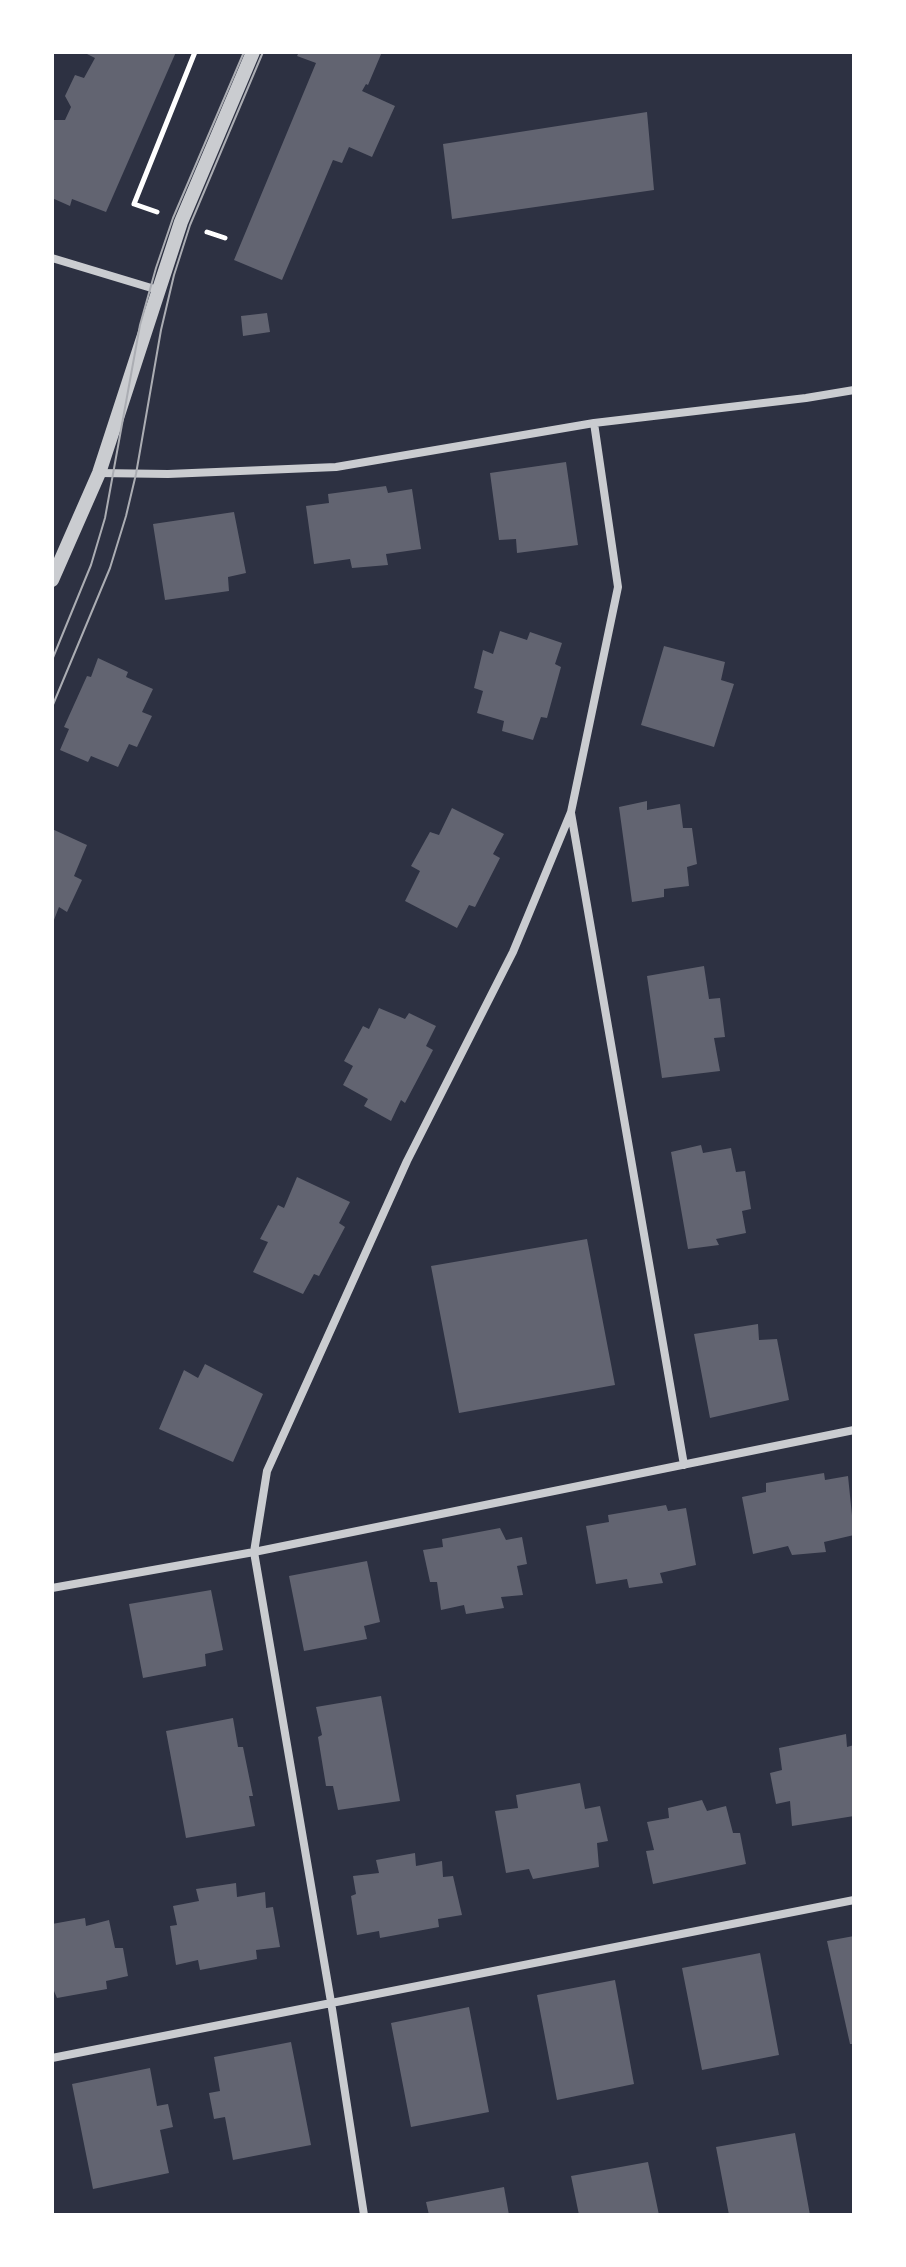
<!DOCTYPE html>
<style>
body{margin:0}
#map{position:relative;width:906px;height:2267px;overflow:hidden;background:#2d3142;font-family:"Fira Sans",sans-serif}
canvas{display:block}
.frame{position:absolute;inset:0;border:54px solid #fff;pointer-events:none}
</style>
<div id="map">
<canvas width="906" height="2267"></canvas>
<div class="frame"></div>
</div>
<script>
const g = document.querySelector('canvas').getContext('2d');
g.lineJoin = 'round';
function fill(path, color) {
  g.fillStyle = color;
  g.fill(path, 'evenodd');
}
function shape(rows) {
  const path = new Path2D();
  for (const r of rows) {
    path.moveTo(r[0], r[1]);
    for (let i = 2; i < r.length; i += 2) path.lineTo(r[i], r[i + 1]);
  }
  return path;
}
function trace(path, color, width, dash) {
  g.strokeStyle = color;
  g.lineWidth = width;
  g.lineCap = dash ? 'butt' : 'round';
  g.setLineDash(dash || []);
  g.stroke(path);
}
fill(shape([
 [83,52,176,52,106,212,72,199,70,206,52,198,52,124,54,120,65,120,71,107,65,96,75,75,84,78,95,58],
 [299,52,382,52,368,85,366,84,362,91,395,106,372,157,349,147,342,163,333,160,282,280,234,260,316,63,297,56],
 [647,112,654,190,452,219,443,144],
 [267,313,270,332,243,336,241,316],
 [566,462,578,545,517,553,516,539,499,540,490,473],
 [386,486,388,493,412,489,421,549,386,554,388,565,352,568,350,559,314,564,306,506,329,503,328,494],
 [234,512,246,573,228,577,229,591,165,600,153,524],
 [500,631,527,640,530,632,562,643,555,664,561,667,547,718,541,717,533,740,502,731,504,721,477,713,483,691,474,688,483,650,493,654],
 [664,646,725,662,721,680,734,684,714,747,641,725],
 [98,658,128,672,126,677,153,689,142,712,152,716,137,747,129,744,118,767,91,756,88,762,60,750,69,729,64,727,87,676,91,677],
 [647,801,647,810,680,804,683,828,692,828,697,864,687,867,689,886,664,889,664,897,632,902,619,807],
 [452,808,504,834,493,854,500,858,475,907,469,905,457,928,405,901,420,871,411,866,430,832,439,835],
 [52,829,87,845,74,876,82,880,67,912,59,907,52,925],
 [704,966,709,999,720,998,725,1037,714,1038,720,1071,662,1078,647,976],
 [379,1008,405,1019,409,1013,436,1026,426,1046,433,1050,405,1103,401,1100,391,1121,364,1106,368,1099,343,1085,353,1066,344,1061,363,1026,369,1029],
 [701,1145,703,1153,731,1148,736,1172,745,1171,751,1209,742,1211,746,1233,716,1239,719,1245,688,1249,671,1152],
 [297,1177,350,1202,339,1223,345,1227,319,1276,314,1274,303,1294,253,1272,268,1242,260,1239,278,1205,284,1208],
 [587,1239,615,1385,459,1413,431,1266],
 [758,1324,759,1340,777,1339,789,1400,710,1418,694,1334],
 [205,1364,263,1394,233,1462,159,1429,184,1370,198,1378],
 [824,1473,825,1480,848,1476,854,1535,824,1542,826,1552,792,1555,788,1546,753,1554,742,1497,766,1492,766,1483],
 [666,1505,668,1511,686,1508,696,1565,660,1573,663,1583,629,1588,627,1579,596,1584,586,1526,609,1522,608,1515],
 [500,1528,506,1540,522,1537,527,1564,517,1566,523,1595,501,1597,504,1608,466,1614,464,1605,441,1610,437,1582,430,1582,423,1550,443,1547,442,1539],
 [367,1561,380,1622,364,1626,367,1639,304,1651,289,1576],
 [211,1590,223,1650,205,1654,206,1666,143,1678,129,1604],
 [381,1696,400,1801,338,1810,333,1786,326,1786,318,1737,322,1735,316,1707],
 [233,1718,238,1747,243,1747,253,1796,249,1796,255,1826,186,1838,166,1731],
 [846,1734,847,1747,854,1745,854,1816,792,1826,790,1801,776,1804,770,1773,782,1770,779,1748],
 [580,1783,585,1809,600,1806,608,1841,597,1843,599,1867,533,1879,529,1869,506,1873,495,1811,518,1808,516,1795],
 [702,1800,707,1811,726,1806,733,1833,740,1833,746,1864,653,1884,646,1851,654,1850,647,1822,669,1818,668,1808],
 [415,1853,416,1866,442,1861,443,1877,453,1876,462,1915,438,1919,439,1927,380,1938,379,1931,357,1935,351,1896,356,1894,353,1876,379,1873,376,1860],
 [236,1883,237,1897,265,1892,266,1908,273,1907,280,1947,256,1950,257,1959,200,1970,198,1960,176,1965,170,1926,177,1925,173,1906,199,1901,196,1889],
 [85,1918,86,1926,109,1920,115,1948,123,1948,128,1976,106,1981,107,1989,57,1998,54,1991,52,1992,52,1924],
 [854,1936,854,2044,850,2044,827,1941],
 [760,1953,779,2055,702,2070,682,1968],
 [615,1980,634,2084,557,2100,537,1995],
 [469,2007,489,2112,411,2127,391,2023],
 [291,2042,311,2145,233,2160,225,2117,214,2119,209,2093,220,2091,214,2057],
 [150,2068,157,2106,168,2104,173,2127,160,2130,169,2173,93,2189,72,2084],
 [795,2133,810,2215,729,2215,716,2147],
 [648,2162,659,2215,579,2215,571,2176],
 [504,2187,509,2215,429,2215,426,2202]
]), '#626471');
trace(shape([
 [157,212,134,204,195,52],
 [207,232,225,238]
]), '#fff', 5);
trace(shape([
 [52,258,158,290],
 [99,473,168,474,336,467,594,423,806,398,854,390],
 [571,813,684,1465],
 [52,1588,254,1552,854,1430],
 [52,2058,854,1900],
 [364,2215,331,2002,254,1552,267,1471,407,1161,513,952,571,812,618,587,594,423]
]), '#caccd0', 8);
trace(shape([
 [52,580,99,473,181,222,253,52]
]), '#caccd0', 14);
trace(shape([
 [52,660,91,565,105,518,140,325,156,268,173,218,244,52],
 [52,707,110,568,126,516,136,474,161,330,174,275,190,225,263,52]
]), '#abadb3', 2);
</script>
